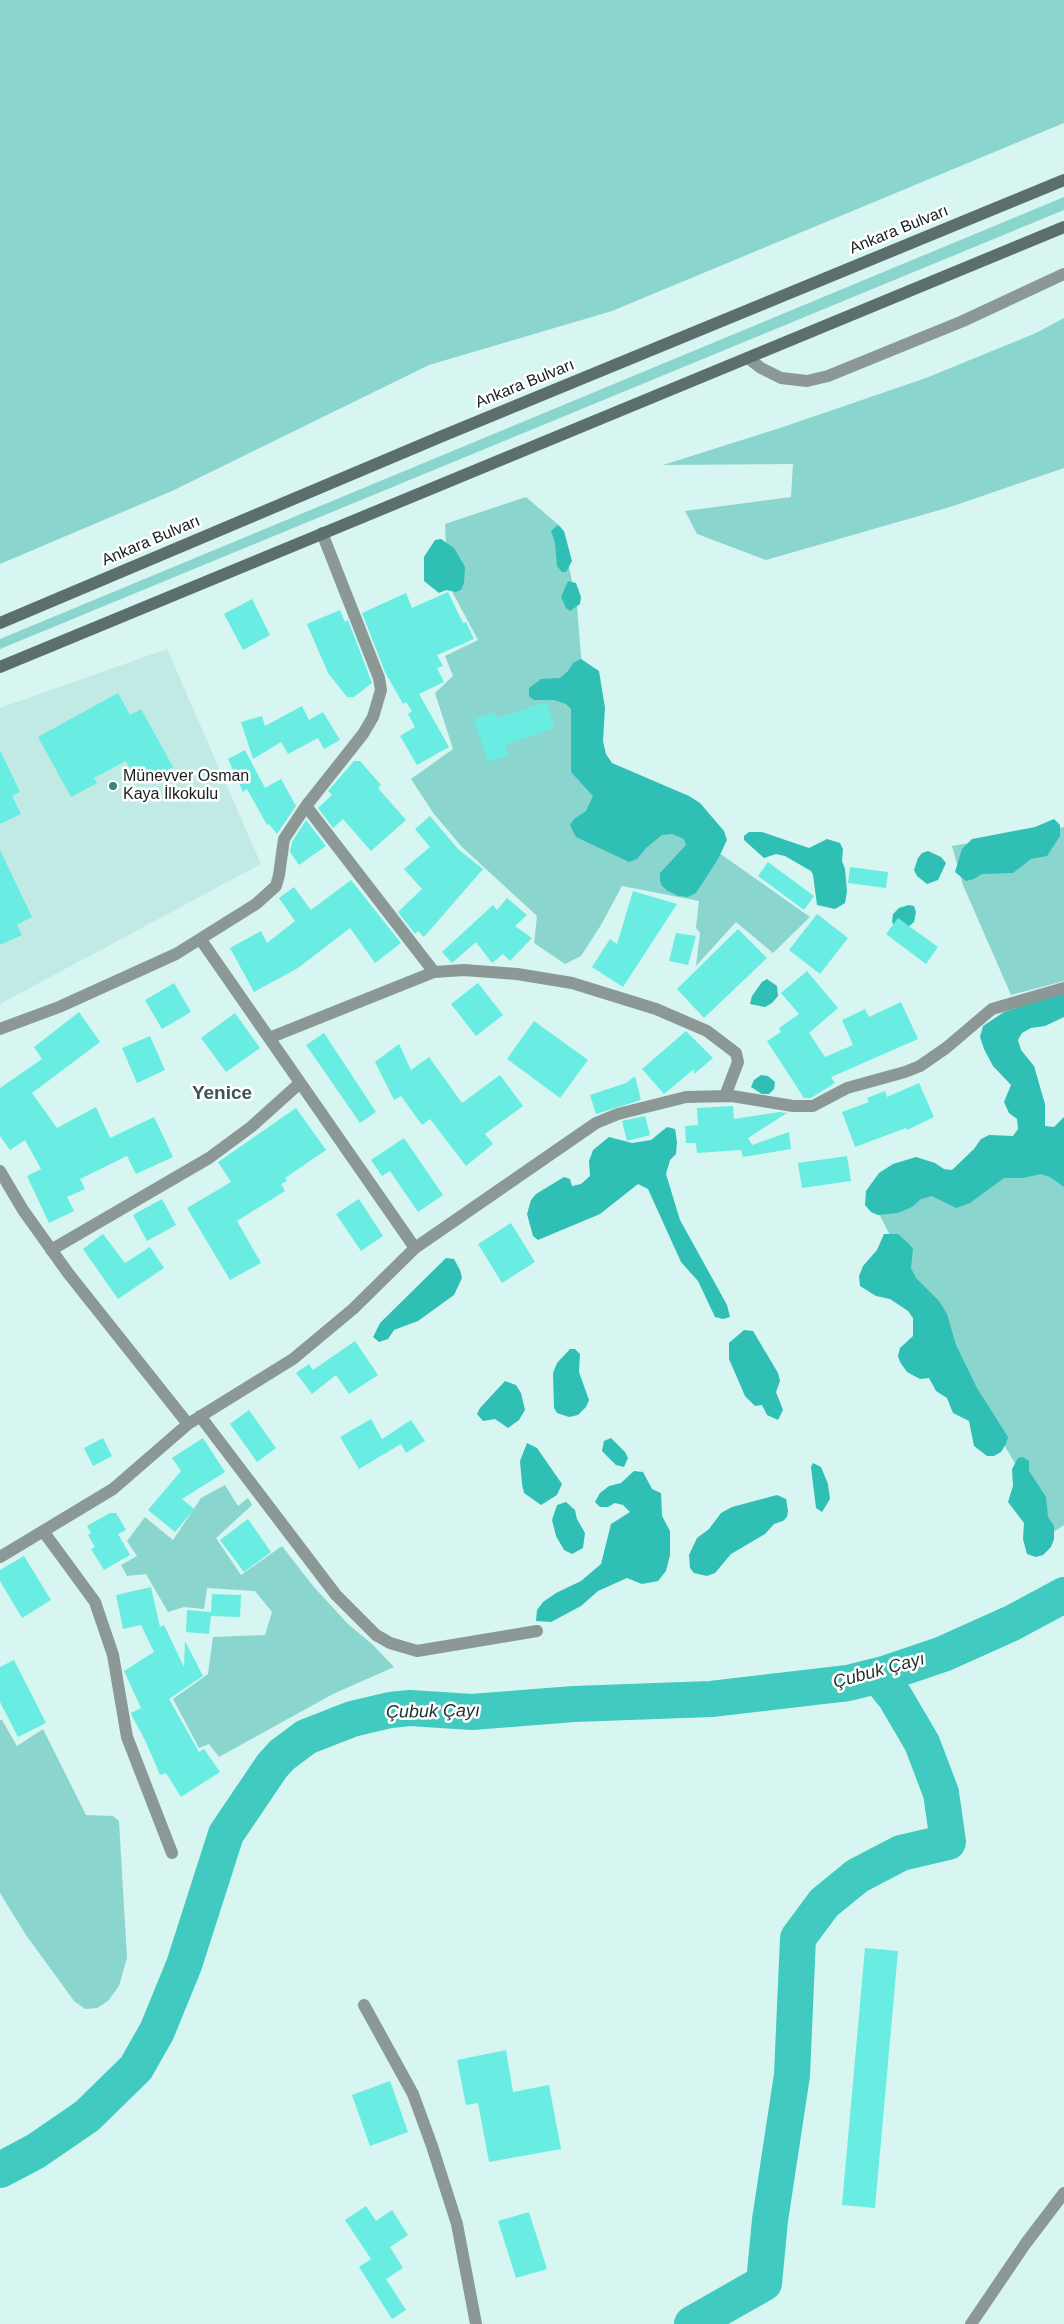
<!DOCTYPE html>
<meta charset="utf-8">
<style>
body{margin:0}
canvas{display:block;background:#d7f5f1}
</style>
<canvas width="1064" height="2324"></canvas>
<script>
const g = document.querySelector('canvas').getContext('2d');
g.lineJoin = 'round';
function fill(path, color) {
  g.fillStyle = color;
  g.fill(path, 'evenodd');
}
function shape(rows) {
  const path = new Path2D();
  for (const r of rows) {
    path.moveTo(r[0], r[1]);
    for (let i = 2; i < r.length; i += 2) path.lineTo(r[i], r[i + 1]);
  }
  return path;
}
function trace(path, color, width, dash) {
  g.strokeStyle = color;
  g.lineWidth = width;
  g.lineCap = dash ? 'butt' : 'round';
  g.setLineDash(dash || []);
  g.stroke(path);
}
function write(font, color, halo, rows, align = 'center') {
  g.font = font + ' Helvetica,sans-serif';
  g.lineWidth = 5;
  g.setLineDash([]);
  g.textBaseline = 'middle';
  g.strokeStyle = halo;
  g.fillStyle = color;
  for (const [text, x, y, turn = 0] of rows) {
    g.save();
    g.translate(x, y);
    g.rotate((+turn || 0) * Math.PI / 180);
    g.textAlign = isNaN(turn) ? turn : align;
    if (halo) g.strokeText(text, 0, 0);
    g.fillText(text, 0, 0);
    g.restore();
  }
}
fill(shape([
 [167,649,261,864,0,1004,0,708]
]), '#c2eae5');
fill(shape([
 [0,0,1064,0,1064,123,612,311,429,365,172,491,0,564],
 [1064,197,1064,210,0,649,0,639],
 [1064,318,1064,468,950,507,766,560,697,534,685,511,791,497,793,464,663,465,780,428,926,378,1036,333],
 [526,497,561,527,577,606,587,730,592,757,658,810,810,917,773,953,736,922,696,966,700,933,696,928,699,901,622,886,601,925,581,956,565,964,534,943,537,916,462,847,434,814,411,779,453,749,435,693,453,676,445,656,478,640,448,584,445,524],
 [1064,827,1064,981,1011,995,963,885,952,846],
 [1064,1128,1064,1525,1049,1535,1016,1465,958,1368,875,1206],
 [225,1485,238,1506,248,1498,252,1505,216,1538,241,1575,282,1546,313,1586,348,1624,372,1644,394,1667,333,1694,219,1757,209,1744,199,1748,173,1699,208,1674,213,1637,265,1635,272,1612,255,1591,207,1588,204,1609,184,1607,168,1612,146,1574,127,1576,121,1565,137,1556,127,1541,145,1517,173,1540,201,1498],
 [0,1720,2,1720,17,1746,43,1729,86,1815,113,1816,119,1821,127,1958,119,1986,108,2001,97,2008,85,2009,74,2001,26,1935,0,1893]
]), '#8ad6cf');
fill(shape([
 [558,525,564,531,572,561,566,572,562,572,557,566,555,543,551,531],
 [441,539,454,548,465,567,464,583,461,590,456,592,446,590,439,593,424,581,424,557,435,540],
 [568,581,576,583,581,597,580,604,570,611,566,608,561,597],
 [581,659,599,671,605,708,603,741,606,754,612,763,689,796,700,803,724,831,727,840,718,859,696,893,688,897,678,896,668,891,662,886,660,881,660,873,686,845,684,839,672,834,662,835,646,848,637,859,629,862,576,837,570,825,574,819,586,811,593,796,571,772,571,709,566,704,554,700,534,700,529,696,529,688,541,679,560,678,568,671,573,663],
 [1054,819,1060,825,1060,836,1047,856,1031,859,1013,873,982,874,974,879,966,881,955,872,962,849,972,839,1035,827],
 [749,832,762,832,809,848,827,839,840,843,843,849,842,861,845,869,847,891,845,903,835,909,817,905,813,875,811,871,785,856,776,854,764,858,744,840,744,836],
 [928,851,941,857,946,863,938,880,927,884,917,876,914,870,918,858,922,853],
 [909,905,914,906,916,912,914,922,907,928,895,927,892,922,893,914,899,908],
 [767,979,777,986,778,996,772,1003,765,1007,750,1004,752,996,762,982],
 [1064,992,1064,1017,1045,1026,1031,1028,1022,1033,1018,1040,1021,1050,1034,1066,1036,1073,1045,1104,1045,1126,1054,1127,1064,1117,1064,1187,1050,1177,1041,1174,1023,1178,1004,1178,970,1203,956,1208,932,1196,921,1199,912,1207,898,1213,878,1215,871,1212,865,1205,866,1191,879,1173,893,1164,916,1157,935,1163,944,1169,952,1170,974,1149,981,1139,989,1135,1013,1136,1018,1129,1017,1119,1009,1113,1004,1102,1011,1085,993,1066,984,1049,980,1037,983,1026,1004,1012],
 [761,1075,768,1076,775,1082,774,1089,769,1094,762,1094,751,1087,754,1080],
 [667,1127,675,1129,677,1142,676,1154,670,1160,666,1174,680,1220,727,1305,730,1317,723,1319,715,1317,698,1281,681,1262,648,1189,638,1184,600,1214,538,1240,533,1236,527,1214,531,1200,536,1194,564,1177,570,1179,572,1186,581,1184,590,1176,589,1161,593,1150,609,1137,632,1143,651,1140],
 [884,1234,898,1234,908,1243,913,1249,911,1268,916,1278,939,1301,947,1314,956,1345,977,1388,1008,1437,1006,1444,1001,1452,994,1456,987,1456,974,1446,969,1421,953,1413,947,1398,936,1391,929,1378,920,1379,907,1372,900,1362,898,1356,900,1348,913,1336,913,1318,908,1311,890,1299,876,1296,860,1286,859,1276,863,1266,877,1250],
 [446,1258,454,1259,460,1270,462,1278,454,1295,418,1321,394,1330,388,1339,379,1342,373,1337,380,1323],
 [744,1330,753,1331,778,1373,780,1381,776,1392,783,1410,778,1420,767,1415,762,1405,755,1406,745,1396,729,1359,729,1343],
 [570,1349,575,1349,580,1354,579,1372,589,1400,586,1407,578,1415,569,1417,557,1413,554,1408,553,1373,557,1363],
 [505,1381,516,1385,521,1393,525,1410,519,1420,508,1428,495,1419,483,1421,477,1414,480,1408],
 [611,1438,625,1452,628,1458,624,1467,616,1465,602,1451,604,1441],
 [527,1443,537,1448,562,1484,557,1495,541,1505,524,1493,522,1484,520,1461],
 [1023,1457,1029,1461,1029,1471,1046,1497,1048,1517,1054,1526,1054,1539,1051,1547,1043,1555,1036,1557,1027,1554,1023,1539,1024,1523,1008,1502,1013,1486,1012,1469,1018,1458],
 [813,1463,821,1467,828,1484,830,1499,822,1512,816,1508,811,1467],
 [634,1471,643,1472,652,1489,661,1493,662,1516,670,1531,670,1555,666,1571,658,1581,642,1584,627,1578,598,1591,581,1606,551,1622,536,1621,537,1610,543,1602,556,1593,581,1581,601,1564,611,1524,630,1512,623,1505,615,1503,608,1507,600,1507,595,1502,600,1493,609,1486,621,1483],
 [777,1495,786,1499,788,1511,787,1517,783,1521,774,1524,765,1534,731,1554,715,1573,707,1576,694,1573,690,1568,689,1555,697,1538,709,1529,721,1513,732,1507],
 [566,1502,575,1510,577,1519,585,1533,583,1548,572,1554,564,1550,556,1536,552,1520,557,1505]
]), '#30bfb5');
trace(shape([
 [0,2170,36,2151,87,2116,136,2068,157,2031,184,1965,226,1834,272,1766,282,1755,306,1737,352,1719,390,1710,410,1708,472,1712,574,1704,711,1699,848,1683,884,1674,943,1654,1012,1623,1064,1595],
 [692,2324,764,2283,770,2220,792,2075,798,1938,824,1903,857,1876,901,1853,948,1842,941,1793,922,1743,895,1697,878,1676]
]), '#40cac0', 36);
fill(shape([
 [448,592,463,623,466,622,474,639,437,655,443,666,437,668,444,682,419,694,449,747,417,765,400,736,415,727,408,714,412,711,406,702,403,704,385,672,362,613,406,593,412,608],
 [252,599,270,635,243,650,224,614],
 [340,610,345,622,348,620,372,683,354,697,347,697,328,673,307,624],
 [118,693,130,715,141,709,173,767,152,779,149,774,137,781,126,761,94,778,97,783,71,797,38,737],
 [547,702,554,728,505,745,509,755,488,762,474,719,495,712,497,718],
 [302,706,309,720,323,712,340,740,324,749,318,738,288,754,281,742,253,759,241,722,262,716,265,726],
 [0,750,20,792,12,796,21,814,0,824],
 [245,750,265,788,281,779,296,806,277,834,269,824,267,825,247,789,243,792,228,759],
 [354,761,360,761,381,785,378,788,406,820,371,851,343,819,333,828,318,808,332,795,328,791],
 [430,816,458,849,483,869,424,937,418,931,415,934,398,912,422,889,404,869,430,847,415,829],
 [306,820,326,846,299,865,290,852,292,842],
 [0,850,32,917,17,925,22,935,0,945],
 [768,862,814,896,804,910,758,876],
 [850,867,888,872,886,888,848,883],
 [351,880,401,943,375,963,350,928,298,968,254,992,230,948,261,931,267,943,295,921,279,898,294,887,311,910],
 [633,891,677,904,623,987,592,967,610,939,617,944],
 [507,898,527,915,515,926,532,938,510,961,503,954,492,963,476,942,452,963,442,952,493,905,497,910],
 [817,914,848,938,820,974,789,950],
 [898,918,938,947,926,964,886,934],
 [738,929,767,958,704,1018,677,989],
 [676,933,696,936,688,965,669,961],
 [807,971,838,1008,809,1033,825,1057,853,1045,842,1020,865,1009,869,1017,901,1002,918,1039,831,1077,835,1083,811,1098,804,1098,767,1041,781,1032,779,1028,799,1014,781,993],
 [174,983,191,1012,162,1029,145,1000],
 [478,983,503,1015,476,1036,451,1004],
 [79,1012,100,1042,32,1093,57,1128,96,1107,110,1138,154,1117,173,1157,136,1174,127,1156,80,1179,85,1189,67,1197,74,1211,49,1223,27,1176,41,1169,25,1140,10,1150,0,1136,0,1088,42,1059,34,1047],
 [235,1013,260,1048,226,1072,201,1038],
 [534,1021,588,1060,560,1098,507,1059],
 [686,1031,713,1058,694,1074,694,1069,664,1094,642,1069],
 [324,1033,376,1112,360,1123,306,1045],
 [150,1036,165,1070,137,1083,122,1048],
 [399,1044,411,1070,429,1057,462,1103,500,1075,523,1106,485,1134,493,1144,466,1166,430,1119,422,1125,401,1096,394,1100,375,1062],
 [635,1076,641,1100,596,1114,590,1095,626,1083],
 [919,1083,934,1117,907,1130,906,1128,855,1147,842,1112,869,1102,867,1098,885,1091,887,1097],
 [733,1106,734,1119,779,1112,787,1113,748,1138,752,1145,789,1132,791,1149,743,1157,741,1150,697,1153,696,1143,686,1143,685,1126,698,1125,697,1108],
 [296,1108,326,1150,285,1178,287,1181,281,1184,285,1191,237,1221,261,1263,230,1280,187,1208,231,1182,218,1162],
 [645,1116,650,1135,627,1141,622,1121],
 [404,1138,443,1195,418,1212,390,1171,382,1176,371,1160],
 [847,1156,851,1181,802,1188,798,1163],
 [162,1199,176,1225,147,1241,133,1215],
 [359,1199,383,1236,361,1251,336,1214],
 [511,1223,535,1262,502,1283,478,1244],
 [103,1234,125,1263,150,1247,164,1268,118,1299,83,1249],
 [355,1341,378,1375,349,1394,336,1375,312,1394,296,1373,309,1364,313,1370],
 [249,1410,276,1448,257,1462,230,1424],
 [371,1419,382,1439,411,1420,425,1441,406,1453,401,1444,359,1469,340,1437],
 [103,1438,112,1456,93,1466,84,1448],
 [203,1438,225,1472,182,1499,194,1509,175,1532,148,1510,181,1471,172,1458],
 [110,1513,116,1513,126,1530,118,1534,130,1555,104,1570,91,1549,95,1547,88,1535,91,1533,87,1526],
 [248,1519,271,1552,244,1572,220,1540],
 [24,1556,51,1600,22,1618,0,1581,0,1570],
 [151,1587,160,1627,164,1625,184,1667,185,1641,203,1676,169,1699,199,1752,204,1749,220,1772,181,1797,166,1773,160,1775,145,1740,132,1716,131,1713,141,1708,124,1671,154,1652,141,1625,123,1629,116,1595],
 [212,1594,241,1595,240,1617,211,1616,209,1634,186,1632,187,1610,211,1612],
 [14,1660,46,1723,18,1737,0,1702,0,1667],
 [865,1948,898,1951,875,2208,842,2205],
 [506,2050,513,2092,549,2085,561,2149,489,2162,478,2103,466,2105,457,2060],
 [390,2081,408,2132,370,2146,352,2095],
 [366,2206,376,2221,392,2210,408,2235,390,2247,403,2268,386,2279,406,2310,392,2319,359,2267,371,2259,345,2220],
 [529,2212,547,2269,516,2278,498,2221]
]), '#69ede2');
trace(shape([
 [748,358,761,368,781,378,807,381,828,376,963,321,1064,274],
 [306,806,434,972],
 [201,940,415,1248],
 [0,1029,59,1007,176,954,256,904,276,886,279,875,284,839,306,806,363,734,373,717,381,690,379,678,322,533],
 [269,1038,434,972,464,970,517,974,572,983,656,1009,707,1031,736,1053,738,1062,725,1096],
 [0,1171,23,1210,68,1273,188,1424],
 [51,1250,209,1158,251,1127,300,1083],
 [200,1416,336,1595,376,1635,390,1643,417,1651,537,1631],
 [43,1531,95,1602,113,1655,127,1737,172,1853],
 [0,1557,113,1489,188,1424,293,1359,353,1309,415,1248,596,1123,618,1114,686,1097,732,1096,793,1106,813,1106,847,1088,905,1072,920,1066,946,1048,992,1009,1064,988],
 [364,2005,413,2094,432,2146,457,2224,476,2324],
 [971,2324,1026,2243,1064,2193]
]), '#8b9896', 12);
trace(shape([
 [0,623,440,437,1064,180],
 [0,667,1064,227]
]), '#5d6f6d', 12);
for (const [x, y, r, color] of [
 [113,786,5,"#3b827c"]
]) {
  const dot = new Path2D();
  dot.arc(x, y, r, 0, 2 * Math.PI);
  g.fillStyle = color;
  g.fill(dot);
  trace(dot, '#fff', 2);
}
write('16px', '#15201f', '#fff', [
 ["Ankara Bulvarı",899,230,-22],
 ["Ankara Bulvarı",525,384,-22],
 ["Ankara Bulvarı",151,541,-23]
]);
write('16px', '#15201f', '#fff', [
 ["Münevver Osman",123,777],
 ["Kaya İlkokulu",123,795]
], 'left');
write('italic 18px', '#1b322f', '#fff', [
 ["Çubuk Çayı",879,1671,-15],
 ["Çubuk Çayı",433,1712,-1]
]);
write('bold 19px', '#3b5552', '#fff', [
 ["Yenice",222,1094]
]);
</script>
